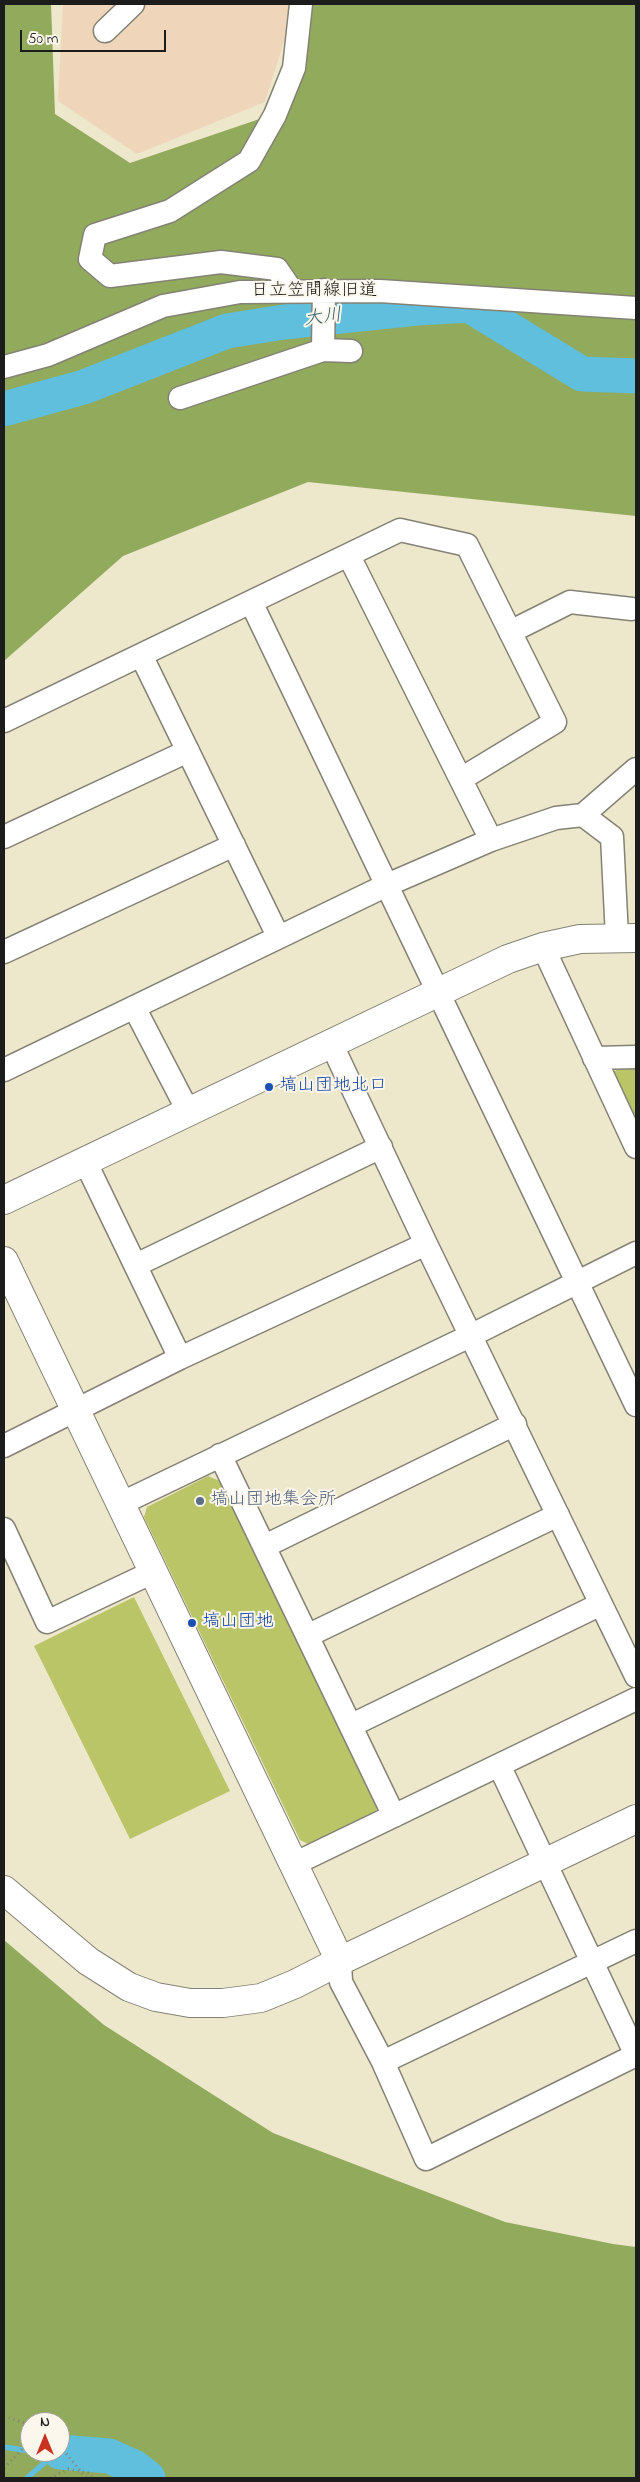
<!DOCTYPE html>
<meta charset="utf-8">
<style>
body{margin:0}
#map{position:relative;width:640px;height:2482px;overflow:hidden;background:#ede7cc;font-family:"Indie Flower",sans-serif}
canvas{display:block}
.frame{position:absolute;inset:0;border:5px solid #1c1c1c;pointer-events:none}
.north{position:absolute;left:20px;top:2412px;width:50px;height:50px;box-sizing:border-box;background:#fbf7ec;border:1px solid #a29f99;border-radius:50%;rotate:0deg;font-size:14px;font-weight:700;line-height:20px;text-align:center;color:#1c1c1c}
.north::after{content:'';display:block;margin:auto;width:18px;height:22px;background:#c8321e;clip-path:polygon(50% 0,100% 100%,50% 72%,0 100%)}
.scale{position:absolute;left:20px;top:30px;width:146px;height:22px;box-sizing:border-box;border:2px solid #1c1c1c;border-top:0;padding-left:6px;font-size:15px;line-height:18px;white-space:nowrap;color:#1c1c1c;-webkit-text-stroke:4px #fbf7ec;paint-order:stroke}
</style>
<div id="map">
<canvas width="640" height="2482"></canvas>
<div class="frame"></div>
<div class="north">N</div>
<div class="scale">50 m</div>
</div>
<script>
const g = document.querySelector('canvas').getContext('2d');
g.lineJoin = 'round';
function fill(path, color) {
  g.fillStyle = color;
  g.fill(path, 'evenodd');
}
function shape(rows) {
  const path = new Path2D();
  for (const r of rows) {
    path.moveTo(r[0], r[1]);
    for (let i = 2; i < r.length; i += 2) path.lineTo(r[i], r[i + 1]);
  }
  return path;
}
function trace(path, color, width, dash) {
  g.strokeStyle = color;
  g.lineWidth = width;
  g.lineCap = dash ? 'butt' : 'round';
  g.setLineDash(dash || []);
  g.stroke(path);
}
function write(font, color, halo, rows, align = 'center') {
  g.font = font + ' "Indie Flower","Klee One",sans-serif';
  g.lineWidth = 4;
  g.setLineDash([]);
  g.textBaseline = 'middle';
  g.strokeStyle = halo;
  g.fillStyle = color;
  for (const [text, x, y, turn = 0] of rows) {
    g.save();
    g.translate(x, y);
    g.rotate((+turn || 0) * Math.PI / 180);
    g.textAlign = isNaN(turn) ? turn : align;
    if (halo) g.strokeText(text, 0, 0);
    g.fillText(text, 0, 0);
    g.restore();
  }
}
fill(shape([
 [63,4,296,4,265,102,137,154,58,101]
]), '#efd6bb');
fill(shape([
 [625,1064,636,1066,636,1124,612,1073],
 [208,1476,222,1482,378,1805,374,1817,312,1846,300,1840,144,1517,147,1507],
 [134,1597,230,1791,130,1839,34,1646]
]), '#b9c567');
fill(shape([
 [4,4,51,4,55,114,130,163,286,110,303,4,636,4,636,516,308,482,123,556,4,661],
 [4,1940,104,2025,273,2133,505,2222,613,2244,636,2247,636,2478,4,2478],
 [30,2422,60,2422,60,2452,30,2452]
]), '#92aa5c');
trace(shape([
 [4,2447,30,2451],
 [27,2478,57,2452]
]), '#5fbfdd', 5.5);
trace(shape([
 [4,409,84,387,227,331,284,322,417,308,469,305,582,374,636,376],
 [60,2452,109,2456,134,2467,148,2478]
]), '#5fbfdd', 35);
const minor = shape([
 [105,31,133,4],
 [292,291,277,269,221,262,110,276,90,259,95,235,170,211,249,161,275,115,294,68,301,4],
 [323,350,351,351],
 [4,367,48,355,163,306,240,292,380,291,636,308],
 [180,398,323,350,324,290],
 [349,556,491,840],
 [251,602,636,1405],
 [510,632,570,602,632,609],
 [141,655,278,936],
 [4,721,400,530,467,545,555,722,461,779],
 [583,815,636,769],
 [4,837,188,751],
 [543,947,636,1147],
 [4,952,234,845],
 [134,1007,188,1111],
 [331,1043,426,1244,636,1676],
 [594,1058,636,1057],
 [4,1070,387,885,491,840,556,818,583,815,612,837,617,937],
 [85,1161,180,1358],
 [136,1265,381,1147],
 [4,1446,180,1358,426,1244],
 [220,1455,394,1816],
 [120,1504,472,1335,636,1253],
 [4,1529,47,1622,153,1572],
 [265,1546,515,1424],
 [309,1635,558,1515],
 [352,1725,601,1604],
 [499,1765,636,2055],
 [294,1864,636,1699],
 [340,1961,341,1982,383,2062,426,2159,636,2055],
 [383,2062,636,1941]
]);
const tertiary = shape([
 [4,1200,508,959,543,947,580,939,636,938],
 [4,1261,340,1961,636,1819],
 [4,1890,88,1961,129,1987,156,1997,190,2003,223,2003,261,1998,295,1984,340,1961]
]);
trace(minor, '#848274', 25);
trace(tertiary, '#848274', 30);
trace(shape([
 [4,2416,30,2425],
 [60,2446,86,2478],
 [4,2468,30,2441],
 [50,2478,68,2469,88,2473,93,2478]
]), '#848274', 3, [1, 4]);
trace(minor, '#fff', 22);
trace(tertiary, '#fff', 28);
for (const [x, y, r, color] of [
 [269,1087,5,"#1a4fb4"],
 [200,1501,5,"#5c6f8a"],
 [192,1623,5,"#1a4fb4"]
]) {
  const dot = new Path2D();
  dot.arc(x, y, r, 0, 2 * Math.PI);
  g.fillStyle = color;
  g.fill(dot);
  trace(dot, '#fbf7ec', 2);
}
write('18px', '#1c1c1c', '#fbf7ec', [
 ["日立笠間線旧道",314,292]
]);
write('18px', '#164399', '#fbf7ec', [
 ["塙山団地北口",279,1087],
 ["塙山団地",202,1623]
], 'left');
write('18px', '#4e5e75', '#fbf7ec', [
 ["塙山団地集会所",210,1501]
], 'left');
write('italic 19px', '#375d69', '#fbf7ec', [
 ["大川",323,319,-7]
]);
</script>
